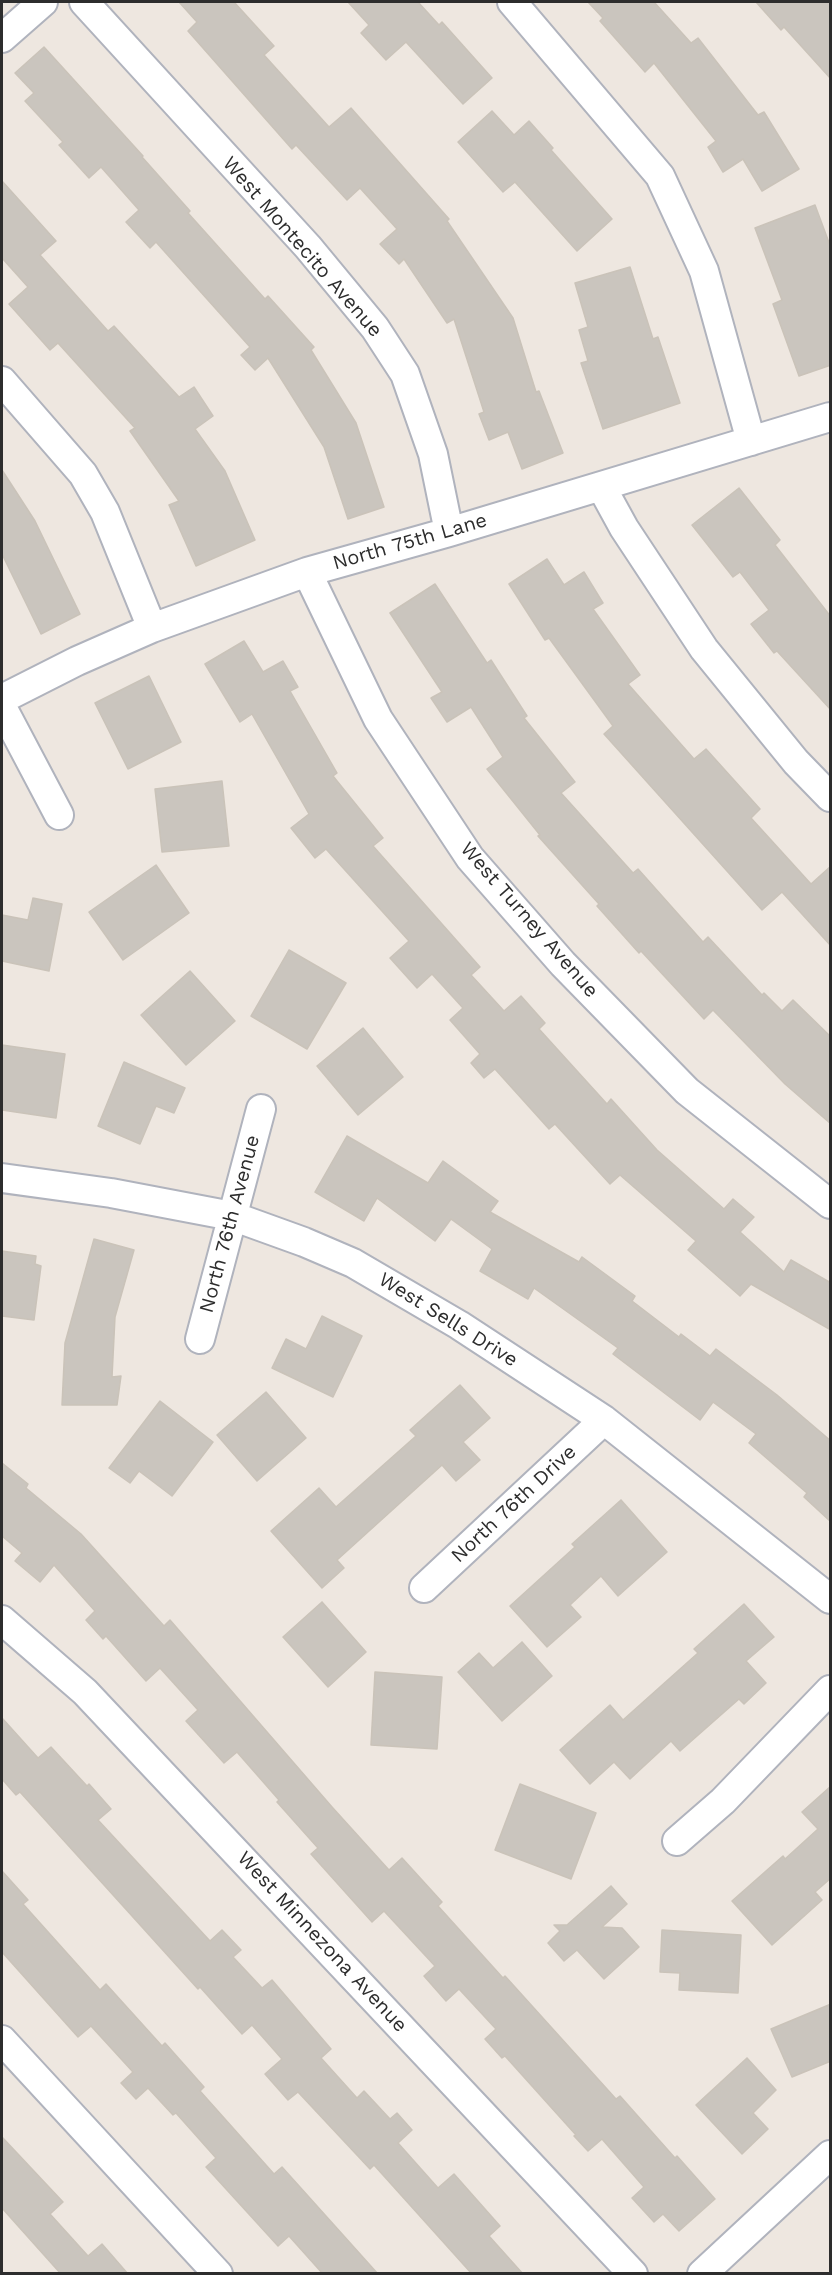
<!DOCTYPE html>
<style>
body{margin:0}
#map{position:relative;width:832px;height:2275px;overflow:hidden;background:#eee7e0;font-family:"Work Sans",sans-serif}
canvas{display:block}
.frame{position:absolute;inset:0;border:3px solid #2d2d2d;pointer-events:none}
</style>
<div id="map">
<canvas width="832" height="2275"></canvas>
<div class="frame"></div>
</div>
<script>
const g = document.querySelector('canvas').getContext('2d');
g.lineJoin = 'round';
function fill(path, color) {
  g.fillStyle = color;
  g.fill(path, 'evenodd');
}
function shape(rows) {
  const path = new Path2D();
  for (const r of rows) {
    path.moveTo(r[0], r[1]);
    for (let i = 2; i < r.length; i += 2) path.lineTo(r[i], r[i + 1]);
  }
  return path;
}
function trace(path, color, width, dash) {
  g.strokeStyle = color;
  g.lineWidth = width;
  g.lineCap = dash ? 'butt' : 'round';
  g.setLineDash(dash || []);
  g.stroke(path);
}
function write(font, color, halo, rows, align = 'center') {
  g.font = font + ' "Work Sans",sans-serif';
  g.lineWidth = 5;
  g.setLineDash([]);
  g.textBaseline = 'middle';
  g.strokeStyle = halo;
  g.fillStyle = color;
  for (const [text, x, y, turn = 0] of rows) {
    g.save();
    g.translate(x, y);
    g.rotate((+turn || 0) * Math.PI / 180);
    g.textAlign = isNaN(turn) ? turn : align;
    if (halo) g.strokeText(text, 0, 0);
    g.fillText(text, 0, 0);
    g.restore();
  }
}
const building = shape([
 [179,2,234,2,274,46,264,55,329,127,351,108,449,219,447,221,513,318,536,392,539,391,563,453,522,469,508,432,489,440,479,414,484,412,454,319,447,323,404,259,399,264,380,244,397,229,360,188,347,200,296,145,292,149,188,31,197,22,179,2],
 [348,2,418,2,439,25,442,22,492,78,463,104,406,42,386,60,361,33,369,25,348,2],
 [588,2,654,2,691,43,698,38,758,115,764,112,799,169,762,191,743,159,723,172,708,147,716,141,654,63,645,72,600,21,603,18,588,2],
 [756,2,831,2,831,79,784,27,781,30,756,2],
 [44,47,143,156,142,157,190,211,188,213,265,299,268,296,314,347,311,350,356,423,384,507,348,519,324,447,268,358,255,370,241,355,250,347,156,242,150,248,126,222,139,210,101,167,89,178,59,145,63,142,25,101,34,93,15,73,44,47],
 [492,111,514,135,529,121,553,148,551,150,612,219,577,251,515,182,503,192,458,142,492,111],
 [2,181,56,241,40,255,108,331,114,326,179,397,194,387,213,416,195,429,225,471,255,540,196,566,169,505,179,501,130,431,135,428,58,343,50,350,9,304,28,287,2,258,2,181],
 [815,205,831,248,831,365,799,376,773,304,782,300,755,228,815,205],
 [630,267,653,339,658,337,680,403,603,429,581,363,588,361,579,330,588,327,575,283,630,267],
 [2,470,35,521,80,614,41,634,2,554,2,470],
 [739,488,780,540,775,545,831,617,831,710,777,651,774,653,751,624,769,610,740,572,733,577,692,525,739,488],
 [547,559,564,585,584,572,603,603,593,609,640,675,628,684,694,759,706,749,760,809,751,818,811,884,831,866,831,946,782,892,762,910,604,734,613,726,549,638,545,640,509,584,547,559],
 [435,584,487,663,491,660,527,716,524,718,575,782,561,793,633,873,638,869,703,942,708,937,762,995,764,993,782,1011,793,1000,831,1037,831,1124,785,1084,713,1010,704,1019,641,951,639,953,597,906,599,904,538,836,540,835,487,769,503,757,471,707,447,722,431,698,442,692,390,613,435,584],
 [244,641,263,672,283,661,298,687,290,691,337,773,333,776,383,838,373,846,480,967,471,975,504,1011,521,996,545,1023,539,1029,607,1104,611,1099,657,1150,724,1209,733,1199,754,1217,740,1232,784,1272,791,1260,831,1283,831,1330,751,1284,740,1296,688,1250,696,1241,620,1175,610,1184,555,1124,549,1129,495,1069,484,1078,471,1063,480,1054,450,1020,463,1008,432,974,417,988,390,958,409,941,326,849,315,858,291,828,309,814,252,714,240,722,205,664,244,641],
 [149,676,181,742,128,769,95,703,149,676],
 [222,781,229,846,162,852,155,789,222,781],
 [156,865,189,913,123,960,89,912,156,865],
 [33,898,62,904,49,971,2,961,2,915,28,920,33,898],
 [289,950,346,983,307,1049,251,1016,289,950],
 [190,971,235,1021,186,1065,141,1015,190,971],
 [363,1028,403,1077,358,1115,317,1066,363,1028],
 [2,1045,65,1054,56,1118,2,1110,2,1045],
 [124,1062,185,1088,174,1113,156,1106,140,1144,98,1126,124,1062],
 [347,1136,428,1183,443,1161,498,1201,490,1212,579,1262,582,1257,635,1296,632,1301,679,1337,681,1334,710,1356,716,1349,777,1395,831,1441,831,1522,804,1497,807,1493,749,1443,756,1434,713,1402,700,1420,613,1354,618,1348,534,1288,528,1299,480,1271,492,1249,451,1219,435,1241,377,1198,364,1221,315,1192,347,1136],
 [94,1239,134,1250,115,1317,112,1377,121,1376,117,1405,62,1405,65,1343,94,1239],
 [2,1251,36,1256,35,1264,41,1266,34,1320,2,1316,2,1251],
 [322,1316,362,1336,333,1397,272,1368,286,1339,306,1349,322,1316],
 [460,1385,490,1418,463,1442,480,1460,456,1481,442,1465,337,1560,344,1568,322,1588,271,1531,319,1488,336,1507,416,1436,410,1430,460,1385],
 [266,1392,306,1438,257,1481,217,1435,266,1392],
 [160,1401,213,1442,172,1496,139,1471,130,1483,109,1468,160,1401],
 [2,1463,28,1484,26,1488,81,1534,164,1626,170,1620,332,1807,389,1870,402,1858,442,1902,438,1906,503,1978,505,1976,616,2099,620,2096,675,2158,677,2156,715,2199,679,2231,663,2214,654,2222,632,2198,644,2187,602,2139,588,2151,574,2136,576,2135,505,2056,502,2058,485,2039,496,2029,459,1989,446,2001,424,1976,435,1966,384,1911,372,1922,311,1854,318,1848,277,1802,279,1800,237,1752,224,1763,186,1721,198,1710,160,1668,146,1681,106,1636,103,1639,86,1620,95,1611,54,1565,40,1582,15,1561,22,1553,2,1536,2,1463],
 [621,1500,667,1552,618,1596,601,1576,570,1605,581,1617,547,1647,510,1606,575,1547,572,1544,621,1500],
 [322,1602,366,1652,328,1687,283,1637,322,1602],
 [744,1604,774,1637,746,1661,766,1683,744,1704,739,1699,680,1751,671,1741,630,1779,614,1762,590,1784,560,1750,610,1705,623,1720,698,1653,694,1649,744,1604],
 [522,1642,552,1676,502,1721,458,1672,479,1653,493,1668,522,1642],
 [375,1672,442,1677,437,1749,371,1745,375,1672],
 [2,1718,38,1758,51,1747,87,1786,89,1784,111,1809,98,1820,210,1941,222,1930,241,1950,233,1957,262,1988,272,1980,331,2049,321,2058,357,2098,364,2091,390,2119,397,2113,412,2130,398,2143,438,2188,454,2174,500,2226,489,2236,523,2274,472,2274,374,2165,370,2169,298,2092,288,2100,265,2074,282,2059,252,2025,242,2034,200,1987,198,1989,20,1792,16,1795,2,1779,2,1718],
 [520,1784,596,1813,571,1879,495,1850,520,1784],
 [831,1786,831,1878,815,1892,822,1900,772,1945,732,1901,783,1856,785,1859,818,1829,802,1812,831,1786],
 [2,1871,28,1900,23,1904,100,1990,106,1984,162,2046,165,2043,204,2087,200,2091,274,2174,282,2167,378,2274,323,2274,289,2236,278,2246,206,2167,216,2158,176,2113,173,2115,148,2088,136,2099,121,2083,133,2072,91,2026,78,2037,2,1952,2,1871],
 [611,1886,627,1904,602,1927,622,1928,639,1947,604,1979,577,1950,564,1961,548,1943,560,1931,554,1925,567,1925,611,1886],
 [662,1930,741,1935,738,1993,679,1990,680,1973,660,1972,662,1930],
 [831,2004,831,2061,792,2077,771,2029,831,2004],
 [747,2058,776,2090,753,2113,768,2129,742,2154,696,2105,747,2058],
 [2,2137,63,2202,50,2214,88,2256,102,2244,128,2274,61,2274,2,2208,2,2137]
]);
fill(building, '#cac5be');
trace(building, '#cac3b9', 1.5);
const minor = shape([
 [84,2,308,247,375,328,405,374,433,454,449,532],
 [512,2,660,176,704,271,751,441],
 [2,38,43,2],
 [2,381,83,474,105,512,152,628],
 [601,486,624,528,704,649,796,762,830,797],
 [307,572,378,719,470,858,563,964,687,1091,830,1204],
 [2,699,77,661,152,628,307,572,449,532,830,417],
 [2,707,59,815],
 [2,1178,111,1193,232,1216,304,1242,353,1263,459,1325,604,1420,830,1599],
 [200,1339,261,1109],
 [424,1588,604,1420],
 [2,1620,85,1692,633,2274],
 [677,1841,723,1801,830,1690],
 [2,2040,218,2274],
 [702,2274,830,2155]
]);
trace(minor, '#b0b3bd', 32);
trace(minor, '#fff', 28);
write('20px', '#2d2d2d', '#fff', [
 ["West Montecito Avenue",302,247,49],
 ["North 75th Lane",410,542,-16],
 ["West Turney Avenue",529,920,49],
 ["North 76th Avenue",230,1224,-75],
 ["West Sells Drive",448,1320,32],
 ["North 76th Drive",514,1504,-43],
 ["West Minnezona Avenue",322,1942,47]
]);
</script>
